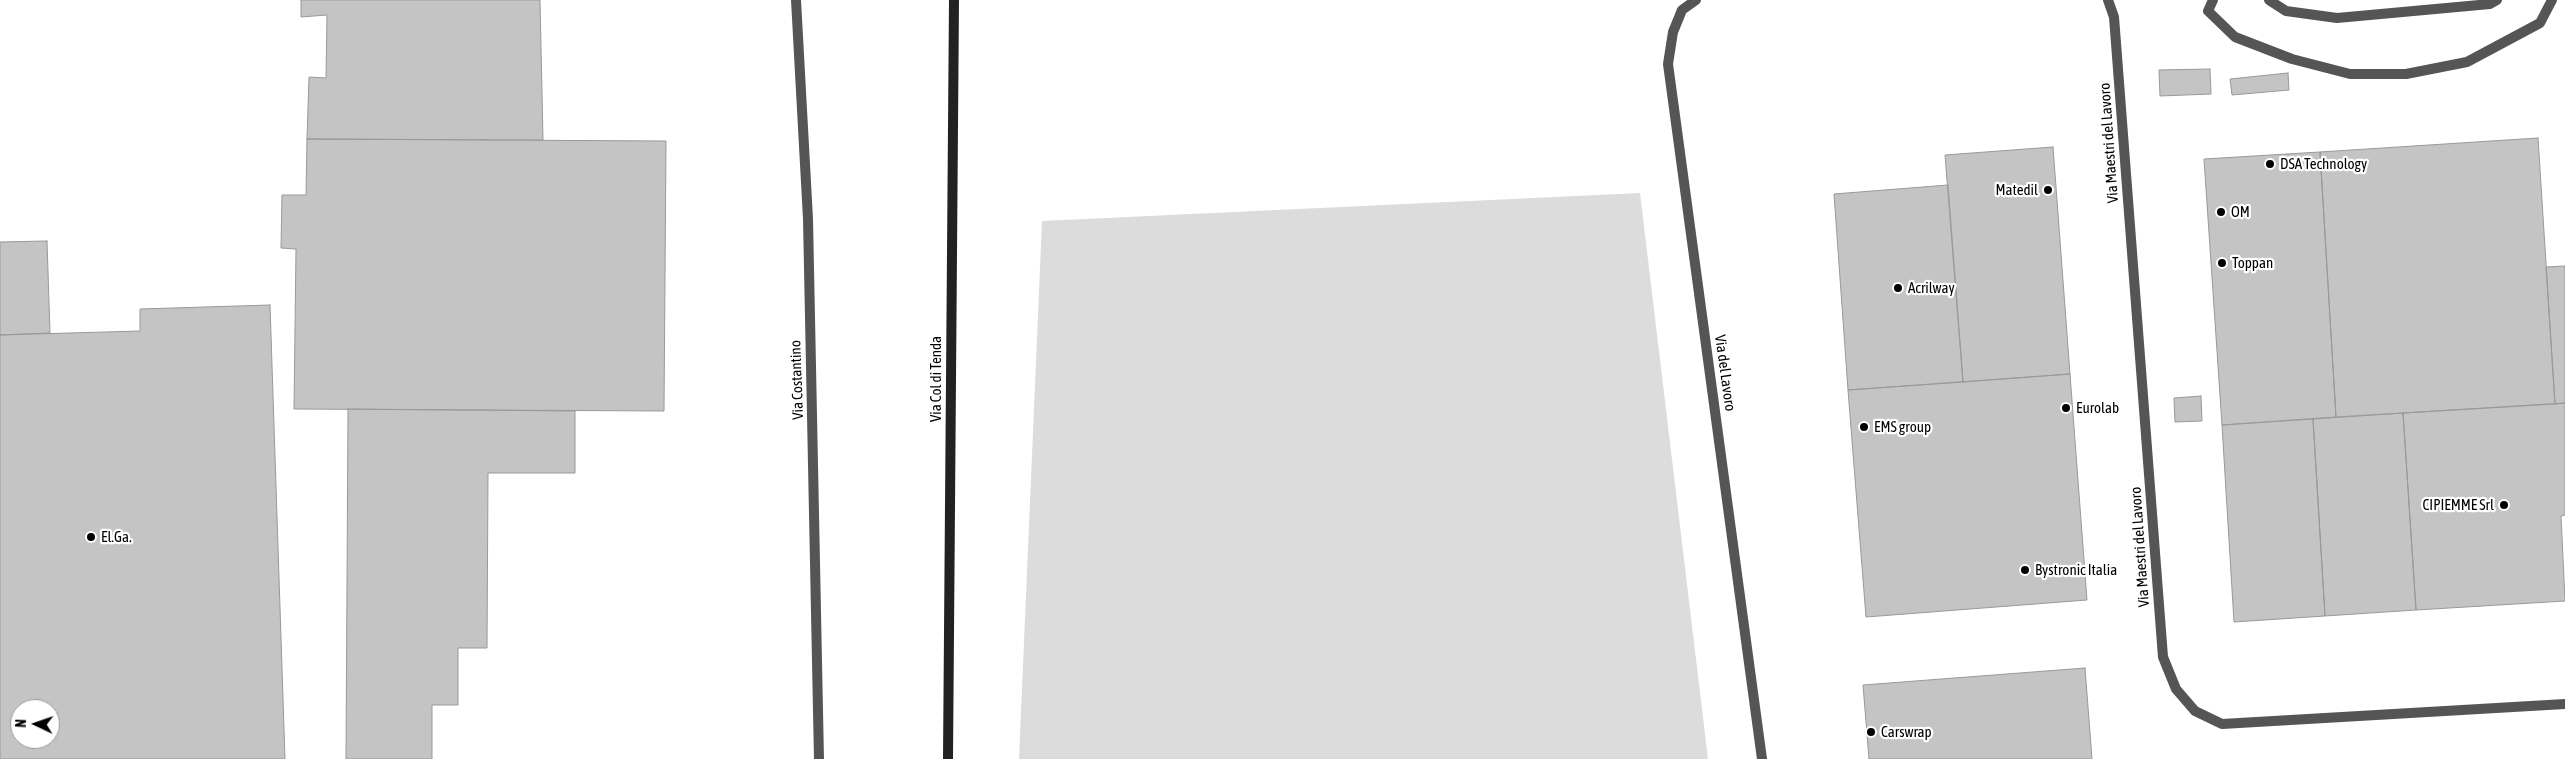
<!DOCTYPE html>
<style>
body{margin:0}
#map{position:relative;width:2565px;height:759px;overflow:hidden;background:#fff;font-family:"Asap Condensed",sans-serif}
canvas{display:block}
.north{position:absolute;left:10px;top:699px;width:50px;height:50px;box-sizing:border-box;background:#fff;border:1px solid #999;border-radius:50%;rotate:273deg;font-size:14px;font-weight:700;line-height:20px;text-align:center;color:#000}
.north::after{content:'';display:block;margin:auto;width:18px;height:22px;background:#000;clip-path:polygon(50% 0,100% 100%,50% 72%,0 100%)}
</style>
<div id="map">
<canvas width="2565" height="759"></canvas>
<div class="north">N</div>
</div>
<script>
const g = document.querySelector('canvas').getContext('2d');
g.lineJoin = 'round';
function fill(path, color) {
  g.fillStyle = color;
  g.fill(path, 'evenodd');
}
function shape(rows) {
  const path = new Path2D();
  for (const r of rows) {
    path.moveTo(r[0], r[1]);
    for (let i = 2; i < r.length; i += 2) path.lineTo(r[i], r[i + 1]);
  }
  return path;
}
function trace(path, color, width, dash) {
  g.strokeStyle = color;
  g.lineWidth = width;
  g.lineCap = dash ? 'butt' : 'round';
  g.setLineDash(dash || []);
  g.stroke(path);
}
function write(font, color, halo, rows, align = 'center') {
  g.font = font + ' "Asap Condensed",sans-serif';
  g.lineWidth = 4.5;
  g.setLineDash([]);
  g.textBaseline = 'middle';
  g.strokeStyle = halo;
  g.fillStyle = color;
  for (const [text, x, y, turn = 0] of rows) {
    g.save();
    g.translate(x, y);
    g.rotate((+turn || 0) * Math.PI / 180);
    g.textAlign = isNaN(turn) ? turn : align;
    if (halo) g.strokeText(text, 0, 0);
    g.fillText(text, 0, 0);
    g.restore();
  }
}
fill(shape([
 [1640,193,1708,759,1019,759,1042,221]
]), '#dcdcdc');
const building = shape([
 [301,0,540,0,543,140,307,139,309,77,326,78,327,15,301,17,301,0],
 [2210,69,2211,94,2160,96,2159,70,2210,69],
 [2288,73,2289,90,2232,95,2230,79,2288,73],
 [2538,138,2555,404,2336,417,2320,152,2538,138],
 [307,139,666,141,664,411,294,409,296,249,281,248,282,195,306,195,307,139],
 [2053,147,2070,374,1963,382,1945,155,2053,147],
 [2320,152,2336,417,2222,425,2204,159,2320,152],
 [1948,185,1963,382,1848,390,1834,194,1948,185],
 [47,241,50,333,0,335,0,242,47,241],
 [2565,266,2565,403,2555,404,2546,267,2565,266],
 [270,305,285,759,0,759,0,335,140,331,140,309,270,305],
 [20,709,50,709,50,739,20,739,20,709],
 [2070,374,2087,600,1866,617,1848,390,2070,374],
 [2201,396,2202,421,2175,422,2174,398,2201,396],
 [2565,403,2565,515,2561,516,2565,601,2416,610,2403,413,2565,403],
 [348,409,575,411,575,473,488,473,487,648,458,648,458,705,432,705,432,759,346,759,348,409],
 [2403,413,2416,610,2325,616,2313,419,2403,413],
 [2313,419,2325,616,2234,622,2222,425,2313,419],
 [2085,668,2092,759,1869,759,1863,685,2085,668]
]);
fill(building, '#c4c4c4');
trace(building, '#999', 1);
trace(shape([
 [796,0,808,219,819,759],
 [2213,0,2208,11,2235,37,2292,59,2350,74,2406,74,2467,62,2540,23,2552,0],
 [2269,0,2286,11,2337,18,2490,4,2497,0]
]), '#555', 10);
trace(shape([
 [1696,0,1682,10,1673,32,1668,64,1762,759],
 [2108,0,2114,17,2163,657,2176,689,2195,711,2222,724,2565,704]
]), '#555', 10);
trace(shape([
 [948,759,954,0]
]), '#222', 10);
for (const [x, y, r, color] of [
 [2270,164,5,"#000"],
 [2048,190,5,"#000"],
 [2221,212,5,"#000"],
 [2222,263,5,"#000"],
 [1898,288,5,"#000"],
 [2066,408,5,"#000"],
 [1864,427,5,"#000"],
 [2504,505,5,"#000"],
 [91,537,5,"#000"],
 [2025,570,5,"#000"],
 [1871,732,5,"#000"]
]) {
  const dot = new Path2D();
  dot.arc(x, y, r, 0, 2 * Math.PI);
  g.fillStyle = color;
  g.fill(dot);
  trace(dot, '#fff', 2);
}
write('15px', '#000', '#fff', [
 ["Via Maestri del Lavoro",2109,143,-94],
 ["Via del Lavoro",1725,373,82],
 ["Via Col di Tenda",936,379,-90],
 ["Via Costantino",797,380,-92],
 ["Via Maestri del Lavoro",2140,547,-94]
]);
write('15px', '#000', '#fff', [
 ["DSA Technology",2280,164],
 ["Matedil",2038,190,"right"],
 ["OM",2231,212],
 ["Toppan",2232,263],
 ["Acrilway",1908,288],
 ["Eurolab",2076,408],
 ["EMS group",1874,427],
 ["CIPIEMME Srl",2494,505,"right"],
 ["El.Ga.",101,537],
 ["Bystronic Italia",2035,570],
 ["Carswrap",1881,732]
], 'left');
</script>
